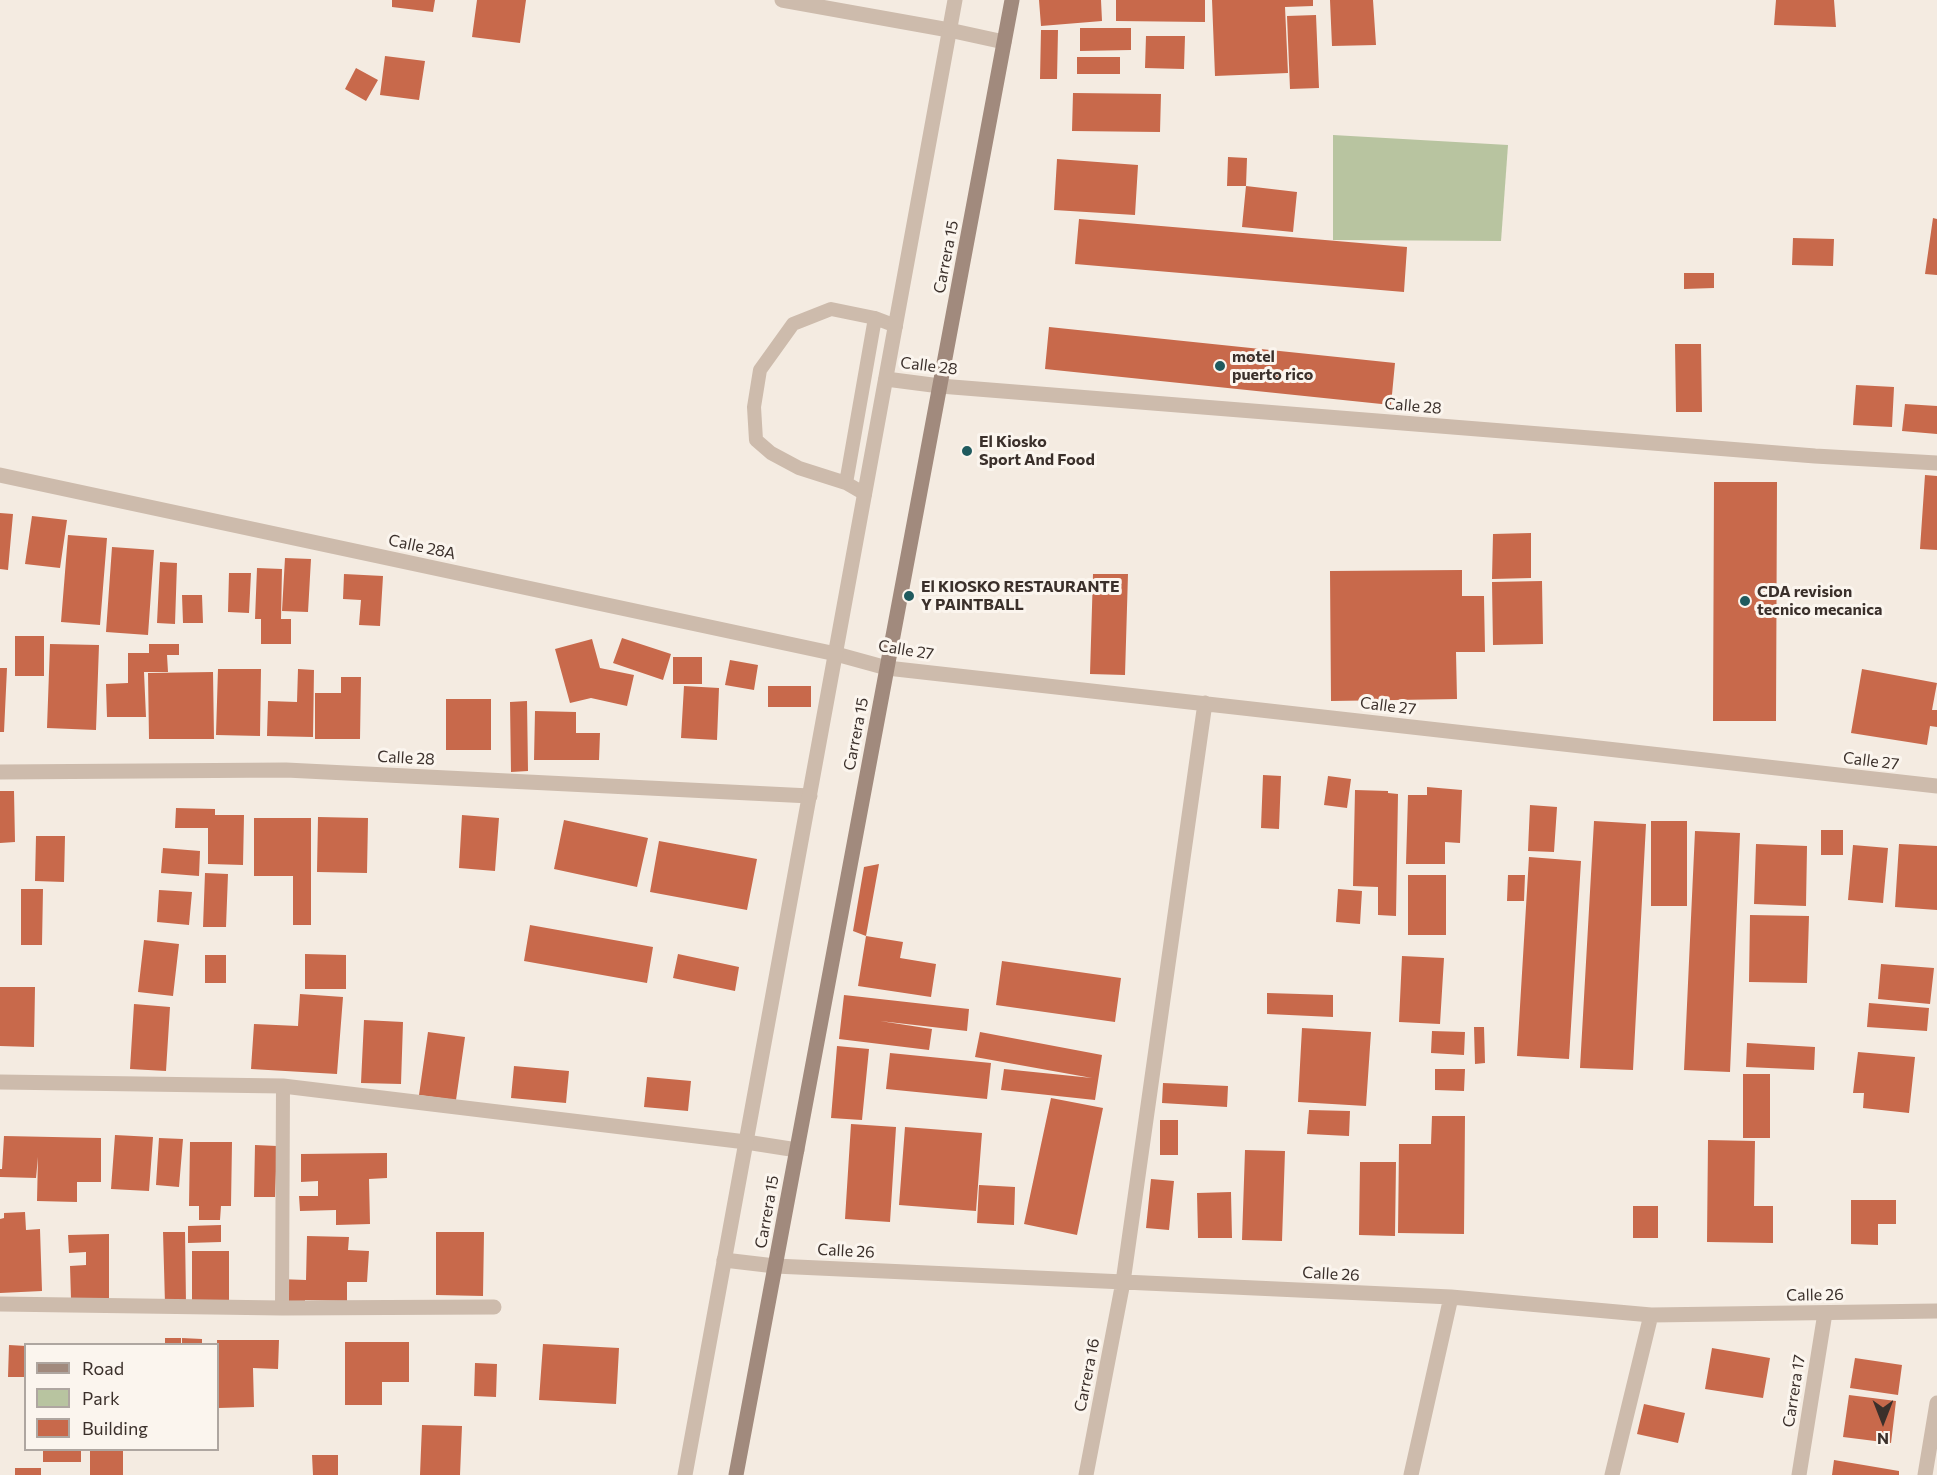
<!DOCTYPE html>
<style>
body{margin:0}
#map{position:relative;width:1937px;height:1475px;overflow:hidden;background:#f4ebe1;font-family:Commissioner,sans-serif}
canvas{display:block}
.legend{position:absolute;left:24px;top:1343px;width:195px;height:108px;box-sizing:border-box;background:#fbf5ee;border:2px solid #aea6a0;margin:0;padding:8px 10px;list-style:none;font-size:18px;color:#3b302b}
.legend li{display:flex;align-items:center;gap:12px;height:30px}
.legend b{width:30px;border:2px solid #aea6a0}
.north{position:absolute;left:1853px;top:1391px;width:60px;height:60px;-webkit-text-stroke:4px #fbf5ee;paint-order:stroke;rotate:180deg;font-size:16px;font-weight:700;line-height:24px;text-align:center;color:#3b302b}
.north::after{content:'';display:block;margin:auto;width:21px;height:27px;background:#3b302b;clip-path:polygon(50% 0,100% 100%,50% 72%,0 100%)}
</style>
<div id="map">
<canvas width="1937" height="1475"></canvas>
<ul class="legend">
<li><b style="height:8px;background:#a18a7d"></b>Road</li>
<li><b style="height:16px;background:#b8c4a0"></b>Park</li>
<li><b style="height:16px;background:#c8694b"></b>Building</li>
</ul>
<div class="north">N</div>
</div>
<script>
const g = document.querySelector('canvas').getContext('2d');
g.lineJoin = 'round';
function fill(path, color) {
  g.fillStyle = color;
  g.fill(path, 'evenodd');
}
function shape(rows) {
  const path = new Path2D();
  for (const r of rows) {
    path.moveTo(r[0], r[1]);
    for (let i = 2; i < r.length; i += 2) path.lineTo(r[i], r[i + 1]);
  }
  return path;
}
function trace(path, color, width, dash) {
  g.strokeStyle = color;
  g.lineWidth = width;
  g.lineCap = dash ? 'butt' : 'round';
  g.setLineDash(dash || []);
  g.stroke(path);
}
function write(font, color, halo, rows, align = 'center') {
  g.font = font + ' Commissioner,sans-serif';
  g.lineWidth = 6;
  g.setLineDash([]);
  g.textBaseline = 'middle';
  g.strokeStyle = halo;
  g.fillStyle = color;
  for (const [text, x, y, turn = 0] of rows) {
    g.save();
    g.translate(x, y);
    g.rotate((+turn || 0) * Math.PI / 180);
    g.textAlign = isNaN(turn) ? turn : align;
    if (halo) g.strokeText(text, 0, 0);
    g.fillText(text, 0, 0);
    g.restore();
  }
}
fill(shape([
 [1333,135,1508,145,1501,241,1333,240]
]), '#b8c4a0');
fill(shape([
 [392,0,435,0,433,12,392,7],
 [477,0,526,0,520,43,472,37],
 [1039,0,1101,0,1102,21,1041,26],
 [1116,0,1205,0,1205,22,1116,21],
 [1212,0,1313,0,1313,6,1285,7,1288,73,1215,76],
 [1330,0,1373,0,1376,45,1332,46],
 [1776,0,1834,0,1836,27,1774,25],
 [1316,15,1319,88,1290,89,1287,16],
 [1080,28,1131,28,1131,50,1080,51],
 [1041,30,1058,30,1057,79,1040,79],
 [1146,36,1185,36,1184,69,1145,68],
 [385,56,425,61,419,100,380,95],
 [1077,57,1120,57,1120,74,1077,74],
 [356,68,378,80,366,101,345,89],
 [1073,93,1161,94,1160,132,1072,131],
 [1228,157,1247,158,1246,186,1227,186],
 [1057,159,1138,165,1135,215,1054,210],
 [1246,186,1297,192,1293,232,1242,227],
 [1933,218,1937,219,1937,275,1925,274],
 [1079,219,1407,247,1404,292,1075,264],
 [1793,238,1834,239,1833,266,1792,265],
 [1684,273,1714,273,1714,288,1684,289],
 [1049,327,1395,363,1391,405,1045,369],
 [1675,344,1701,344,1702,412,1676,412],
 [1856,385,1894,387,1892,427,1853,425],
 [1905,404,1937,406,1937,434,1902,431],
 [1925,475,1937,476,1937,550,1920,549],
 [1714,482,1777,482,1776,721,1713,721],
 [0,513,13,514,8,570,0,569],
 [32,516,67,520,60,568,25,564],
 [1531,533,1531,578,1492,579,1493,534],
 [68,535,107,538,100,625,61,622],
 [112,547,154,550,148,635,106,632],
 [285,558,311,559,308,612,282,611],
 [160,562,177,563,175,624,157,623],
 [257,568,282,569,281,619,291,619,291,644,261,644,261,619,255,619],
 [1462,570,1462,596,1484,596,1485,652,1456,652,1457,699,1331,701,1330,571],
 [229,573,251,573,249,613,228,612],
 [344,574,383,576,380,626,359,625,361,600,343,599],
 [1093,574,1128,574,1125,675,1090,674],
 [1542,581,1543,644,1493,645,1492,582],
 [182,595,202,595,203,623,183,623],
 [15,636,44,636,44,676,15,676],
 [622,638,671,654,663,680,613,663],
 [592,639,600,668,634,675,627,706,591,698,570,703,555,649],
 [50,644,99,645,96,730,47,728],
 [149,644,179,644,179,655,167,655,168,672,144,672,146,717,107,717,106,684,128,683,128,653,149,653],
 [673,657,702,657,702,684,673,684],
 [730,660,758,665,754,690,725,685],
 [0,668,7,668,4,732,0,732],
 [218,669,261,669,260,736,216,735],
 [298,669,314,670,313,737,267,736,268,701,297,702],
 [1862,669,1937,683,1932,710,1937,710,1937,727,1930,726,1927,745,1851,733],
 [213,672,214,739,149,739,148,673],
 [341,677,361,677,360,739,315,739,315,693,341,693],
 [684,686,719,688,717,740,681,738],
 [768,686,811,686,811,707,768,707],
 [446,699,491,699,491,750,446,750],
 [527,701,528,771,511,772,510,702],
 [535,711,576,712,576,733,600,733,599,760,534,760],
 [1263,775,1281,776,1279,829,1261,828],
 [1328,776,1351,779,1347,808,1324,805],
 [1427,787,1462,790,1460,843,1445,842,1445,864,1406,864,1408,795,1427,795],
 [1355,790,1388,791,1388,793,1398,794,1396,916,1378,915,1378,887,1353,886],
 [0,791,14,791,15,842,0,843],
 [1530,805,1557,807,1554,852,1528,851],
 [176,808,215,809,215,815,244,815,243,865,208,864,208,828,175,828],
 [462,815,499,818,495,871,459,868],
 [318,817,368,818,367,873,317,872],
 [254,818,311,818,311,925,293,925,293,876,254,876],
 [564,820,648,838,637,887,554,869],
 [1594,821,1646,824,1633,1070,1580,1068],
 [1651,821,1687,821,1687,906,1651,906],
 [1821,830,1843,830,1843,855,1821,855],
 [1695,831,1740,833,1730,1072,1684,1070],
 [36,836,65,836,64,882,35,881],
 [659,841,757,859,747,910,650,892],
 [1756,844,1807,846,1806,906,1754,904],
 [1899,844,1937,846,1937,910,1895,907],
 [1853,845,1888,848,1883,903,1848,900],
 [163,848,200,851,199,876,161,873],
 [1529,857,1581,861,1569,1059,1517,1056],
 [879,864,866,936,853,931,864,867],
 [205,873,228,874,226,927,203,927],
 [1408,875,1446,875,1446,935,1408,935],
 [1508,875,1525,875,1524,901,1507,901],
 [21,889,43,889,42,945,21,945],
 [1338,889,1362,891,1360,924,1336,922],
 [159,890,192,892,189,925,157,922],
 [1750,915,1809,916,1807,983,1749,982],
 [530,925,653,947,647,983,524,961],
 [866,936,903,942,900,958,936,964,931,997,858,986],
 [144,940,179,944,173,996,138,992],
 [305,954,346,955,346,989,305,989],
 [678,954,739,967,735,991,673,978],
 [205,955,226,955,226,983,205,983],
 [1402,956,1444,958,1440,1024,1399,1022],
 [1002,961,1121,978,1115,1022,996,1005],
 [1881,964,1934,968,1930,1004,1878,999],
 [0,987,35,987,34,1047,0,1046],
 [1267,993,1333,995,1333,1017,1267,1014],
 [300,994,343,997,337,1074,251,1069,254,1024,298,1026],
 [844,995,969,1009,967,1031,880,1021,932,1029,929,1050,839,1039],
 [1869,1003,1929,1008,1927,1031,1867,1027],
 [134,1004,170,1007,166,1071,130,1069],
 [364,1020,403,1022,401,1084,361,1083],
 [1474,1027,1484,1027,1485,1063,1475,1064],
 [1302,1028,1371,1032,1366,1106,1298,1102],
 [1432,1031,1465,1032,1464,1055,1431,1053],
 [428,1032,465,1037,456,1100,419,1095],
 [980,1032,1102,1055,1095,1100,1001,1090,1004,1069,1092,1078,975,1057],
 [1747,1043,1815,1047,1814,1070,1746,1067],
 [837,1046,869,1049,862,1120,831,1118],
 [1858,1052,1915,1057,1909,1113,1863,1108,1864,1093,1853,1093],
 [890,1053,991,1063,987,1099,886,1089],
 [514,1066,569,1071,566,1103,511,1098],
 [1435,1069,1465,1069,1464,1091,1435,1090],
 [1743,1074,1770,1074,1770,1138,1743,1138],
 [647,1077,691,1081,688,1111,644,1107],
 [1163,1083,1228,1086,1227,1107,1162,1103],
 [1051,1098,1103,1108,1077,1235,1024,1224],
 [1309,1110,1350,1111,1349,1136,1307,1134],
 [1432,1116,1465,1116,1464,1234,1398,1233,1399,1144,1431,1144],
 [1160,1120,1178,1120,1178,1155,1160,1155],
 [851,1124,896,1127,890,1222,845,1219],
 [905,1127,982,1133,976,1211,899,1205],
 [115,1135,153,1137,149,1191,111,1189],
 [4,1136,101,1138,101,1182,77,1182,77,1202,37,1201,38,1157,36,1178,0,1177,0,1169,2,1169],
 [159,1138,183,1139,179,1187,156,1185],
 [1708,1140,1755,1141,1754,1206,1773,1206,1773,1243,1707,1242],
 [190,1142,232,1142,231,1206,221,1206,220,1220,199,1220,199,1206,189,1206],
 [255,1145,277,1146,275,1197,254,1197],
 [1245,1150,1285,1151,1282,1241,1242,1240],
 [387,1153,387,1178,369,1179,370,1224,336,1225,336,1210,300,1211,299,1196,318,1196,318,1181,301,1182,301,1154],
 [1360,1162,1396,1162,1395,1236,1359,1235],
 [1151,1179,1174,1181,1169,1230,1146,1228],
 [979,1185,1015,1187,1014,1225,977,1223],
 [1231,1192,1232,1238,1198,1238,1197,1193],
 [1851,1200,1896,1200,1896,1224,1878,1224,1878,1245,1851,1244],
 [1633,1206,1658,1206,1658,1238,1633,1238],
 [25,1212,26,1230,40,1229,42,1291,0,1293,0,1219,4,1218,4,1213],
 [221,1225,221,1242,188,1243,188,1226],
 [163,1232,185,1232,186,1304,165,1304],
 [436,1232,484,1232,483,1296,436,1295],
 [109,1234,109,1299,71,1299,70,1266,86,1265,86,1252,69,1253,68,1235],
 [307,1236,349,1237,348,1250,369,1251,367,1282,347,1282,347,1301,305,1300,305,1305,277,1304,278,1279,306,1280],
 [192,1251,229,1251,229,1304,192,1304],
 [165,1338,181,1338,181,1344,165,1344],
 [182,1338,202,1339,202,1344,182,1344],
 [217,1340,279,1340,278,1369,253,1368,254,1407,218,1408],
 [345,1342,409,1342,409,1382,382,1382,382,1405,345,1405],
 [543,1344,619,1348,616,1404,539,1400],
 [9,1345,26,1346,26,1377,8,1377],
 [1712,1348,1770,1358,1763,1398,1705,1389],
 [1855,1358,1902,1365,1898,1395,1850,1388],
 [475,1363,497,1364,496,1397,474,1396],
 [1849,1395,1896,1401,1891,1443,1843,1437],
 [1644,1404,1685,1413,1678,1443,1637,1434],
 [422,1425,462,1426,460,1475,420,1475],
 [43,1450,81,1450,81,1462,43,1462],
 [90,1450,123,1450,123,1475,90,1475],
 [312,1455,338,1455,338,1475,313,1475],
 [1834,1460,1899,1471,1899,1475,1832,1475],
 [15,1468,41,1468,41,1475,15,1475]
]), '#c8694b');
trace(shape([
 [846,483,875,318],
 [865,494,846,483,799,468,771,453,756,440,754,407,760,370,793,324,831,309,875,318,896,326],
 [282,1308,283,1086]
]), '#cdbbac', 14);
trace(shape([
 [782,0,949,30,1004,42],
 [886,379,940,386,1815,456,1937,463],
 [0,475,836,654,887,668,1937,786],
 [0,772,286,770,810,796],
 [0,1082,283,1086,746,1142,797,1150],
 [724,1260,775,1266,1451,1297,1651,1315,1937,1311],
 [0,1304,282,1308,494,1307],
 [1086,1475,1123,1282,1205,703],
 [1411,1475,1451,1297],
 [1612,1475,1651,1315],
 [1799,1475,1825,1313],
 [1925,1475,1937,1403]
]), '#cdbbac', 15);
trace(shape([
 [685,1475,955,0]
]), '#cdbbac', 15);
trace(shape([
 [736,1475,1012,0]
]), '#a18a7d', 15);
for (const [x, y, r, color] of [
 [1220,366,6,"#1f5a5e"],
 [967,451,6,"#1f5a5e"],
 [909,596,6,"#1f5a5e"],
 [1745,601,6,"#1f5a5e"]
]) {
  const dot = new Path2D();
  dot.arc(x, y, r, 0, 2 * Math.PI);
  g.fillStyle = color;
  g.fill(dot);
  trace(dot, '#fbf5ee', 2);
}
write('16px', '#3b302b', '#fbf5ee', [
 ["Carrera 15",946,257,-79],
 ["Calle 28",929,366,7],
 ["Calle 28",1413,406,5],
 ["Calle 28A",422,547,12],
 ["Calle 27",906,650,9],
 ["Calle 27",1388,706,7],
 ["Carrera 15",856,734,-79],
 ["Calle 28",406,758,3],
 ["Calle 27",1871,761,7],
 ["Carrera 15",767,1212,-80],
 ["Calle 26",846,1251,3],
 ["Calle 26",1331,1274,3],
 ["Calle 26",1815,1295,-1],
 ["Carrera 16",1087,1375,-79],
 ["Carrera 17",1794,1391,-81]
]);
write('bold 16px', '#3b302b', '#fbf5ee', [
 ["motel",1232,357],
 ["puerto rico",1232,375],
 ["El Kiosko",979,442],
 ["Sport And Food",979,460],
 ["El KIOSKO RESTAURANTE",921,587],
 ["Y PAINTBALL",921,605],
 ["CDA revision",1757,592],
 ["tecnico mecanica",1757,610]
], 'left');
</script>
